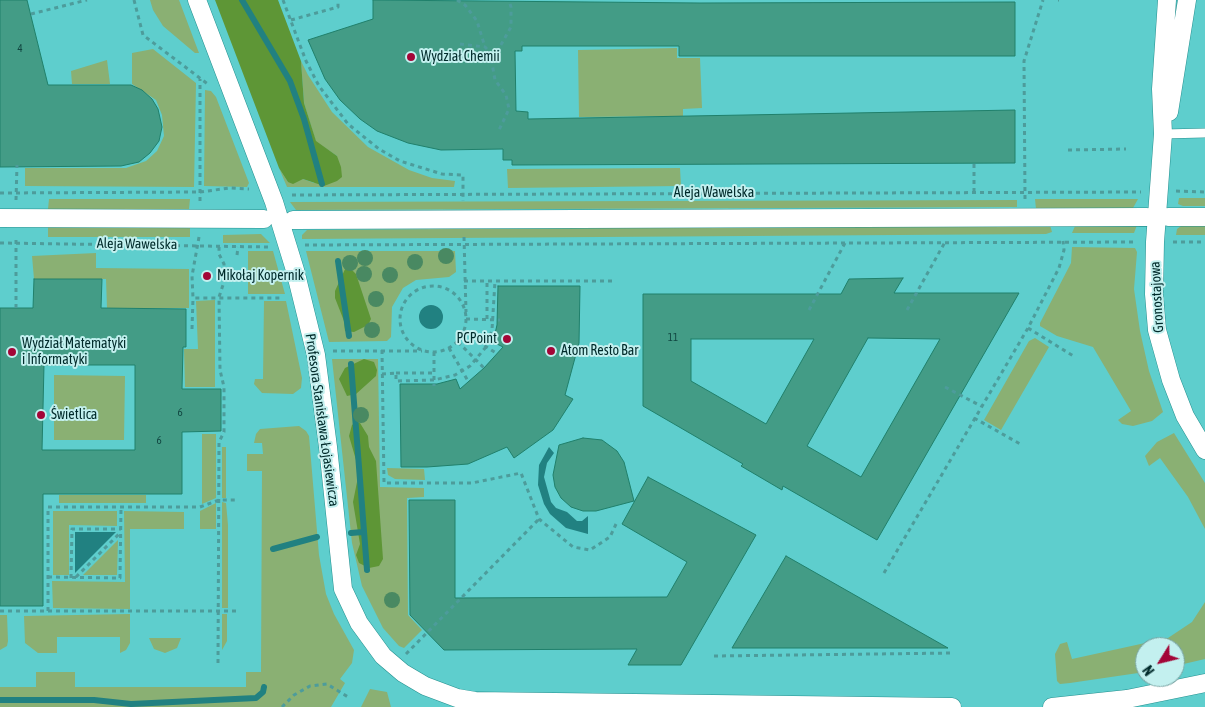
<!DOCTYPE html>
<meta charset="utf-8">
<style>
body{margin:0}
#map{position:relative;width:1205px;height:707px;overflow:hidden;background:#76d8d7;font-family:"Asap Condensed",sans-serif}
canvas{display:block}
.north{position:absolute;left:1135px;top:637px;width:50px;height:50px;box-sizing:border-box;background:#c3f0ef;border:1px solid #75a1a0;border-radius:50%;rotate:234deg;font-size:14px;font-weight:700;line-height:20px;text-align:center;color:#002a2a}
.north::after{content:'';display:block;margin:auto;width:18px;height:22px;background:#a30637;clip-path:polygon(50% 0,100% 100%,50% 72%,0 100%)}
</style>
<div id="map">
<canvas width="1205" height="707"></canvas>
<div class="north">N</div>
</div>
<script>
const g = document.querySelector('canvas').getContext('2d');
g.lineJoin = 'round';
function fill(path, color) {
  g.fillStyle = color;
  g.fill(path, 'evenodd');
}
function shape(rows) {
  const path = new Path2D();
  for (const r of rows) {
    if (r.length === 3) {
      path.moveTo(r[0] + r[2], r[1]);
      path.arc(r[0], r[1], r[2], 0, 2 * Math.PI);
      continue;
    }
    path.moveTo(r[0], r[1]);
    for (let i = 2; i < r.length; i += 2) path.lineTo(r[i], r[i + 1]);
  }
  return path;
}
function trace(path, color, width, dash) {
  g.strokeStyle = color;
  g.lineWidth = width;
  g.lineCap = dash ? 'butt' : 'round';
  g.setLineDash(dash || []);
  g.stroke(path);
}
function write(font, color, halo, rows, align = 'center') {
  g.font = font + ' "Asap Condensed",sans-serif';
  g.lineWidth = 4;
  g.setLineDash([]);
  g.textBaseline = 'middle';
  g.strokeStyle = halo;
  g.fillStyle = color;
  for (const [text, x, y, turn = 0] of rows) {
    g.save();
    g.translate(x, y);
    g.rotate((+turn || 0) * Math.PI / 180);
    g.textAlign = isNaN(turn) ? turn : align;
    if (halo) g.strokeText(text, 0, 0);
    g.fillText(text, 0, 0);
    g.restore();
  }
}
fill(shape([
 [0,0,1205,0,1205,707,0,707],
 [1145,647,1175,647,1175,677,1145,677]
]), '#5ececd');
fill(shape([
 [150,0,179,0,199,53,195,53,163,26,153,10],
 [677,48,677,58,700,58,702,108,683,109,683,116,579,117,578,50],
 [153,49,196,83,194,187,25,186,25,168,126,168,146,161,157,151,164,136,162,115,156,100,132,84,132,53],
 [107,60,110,84,72,84,71,71],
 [301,61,308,75,332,112,368,147,409,170,432,178,455,181,454,187,287,187,279,168,288,182,303,179,314,183,337,156,316,142,304,103],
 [205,90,211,91,216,97,249,183,247,187,204,186],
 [680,168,681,186,508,188,507,169],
 [1179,198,1205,198,1205,206,1183,206,1178,204],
 [49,199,190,199,189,209,48,209],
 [1035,199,1138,199,1133,208,1036,209],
 [1017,200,1017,207,296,210,290,202],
 [1050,225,1052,232,1046,234,302,239,302,235,307,230],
 [1137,225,1134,233,1072,233,1075,226],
 [1181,226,1205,226,1205,235,1176,235,1177,229],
 [48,227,190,227,190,237,48,237],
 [261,234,270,243,223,243,223,235],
 [1072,247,1135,248,1137,252,1134,289,1140,331,1149,371,1163,412,1152,421,1133,426,1122,424,1118,420,1131,411,1093,347,1057,336,1040,326,1040,323,1071,263],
 [248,251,273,251,285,294,248,294],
 [306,251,455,251,456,272,449,277,416,280,403,288,392,307,391,337,387,341,329,342],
 [96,253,96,268,189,269,189,308,107,308,106,279,34,279,32,256],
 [215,300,215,387,185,387,184,349,198,349,196,301],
 [264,301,286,301,302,378,301,388,293,394,262,393,254,384,255,379,263,379],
 [1035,338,1049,347,1001,430,984,420,1029,341],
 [332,359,378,359,380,487,424,488,424,497,407,498,408,615,422,630,404,648,399,646,383,628,362,586,352,543],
 [54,375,125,376,124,440,54,440],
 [299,426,306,431,309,436,319,555,326,594,334,614,354,650,352,663,340,679,345,683,331,707,0,707,0,687,36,687,36,672,75,672,75,687,246,687,246,672,261,672,262,471,247,471,247,454,263,454,262,443,254,443,256,434,260,429],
 [1174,433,1205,483,1205,529,1188,497,1160,458,1149,466,1145,456,1157,442],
 [202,434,216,434,216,498,202,504],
 [222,447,226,447,226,498,222,498],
 [387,468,424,469,425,480,395,479,388,475],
 [59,495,146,495,146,503,59,503],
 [222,502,226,503,228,525,228,608,222,608],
 [216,503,216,529,200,529,200,511],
 [53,511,117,511,117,526,69,525,69,575,53,575],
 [124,511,184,512,184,529,130,529,130,609,53,608,52,581,125,582],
 [118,540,117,575,83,575],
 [1205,602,1205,659,1175,666,1175,647,1145,647,1145,672,1070,683,1060,684,1057,681,1055,654,1060,644,1067,642,1072,659,1168,638,1192,622],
 [130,614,130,643,126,650,120,653,120,637,57,637,57,653,38,653,25,643,24,616],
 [222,614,227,614,227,641,222,650],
 [0,615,7,615,8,641,7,646,0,650],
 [149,638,181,638,177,648,165,653,154,649],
 [370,689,387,692,391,707,361,707]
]), '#8ab073');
fill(shape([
 [215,0,278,0,301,61,304,103,316,141,337,156,341,167,342,177,337,181,324,186,303,179,293,184,288,182,279,168],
 [346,267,349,267,356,274,371,319,368,325,354,332,345,331,344,321,335,298,335,291],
 [364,359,374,362,377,370,376,376,356,394,347,396,339,379,345,368],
 [356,422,360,423,368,436,369,447,376,461,383,559,379,566,369,568,359,563,356,555,360,544,353,502,358,477,356,460,349,436,352,425]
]), '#5e9636');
fill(shape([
 [431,317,12],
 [549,447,554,453,547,463,544,477,551,502,556,508,567,512,577,521,582,521,588,516,588,534,566,528,550,514,544,504,538,485,539,465],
 [75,532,116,532,75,573]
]), '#218181');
trace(shape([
 [242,0,290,81,304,119,322,184],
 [338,261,349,336],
 [351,364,367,570],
 [351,533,363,532],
 [273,549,317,537],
 [0,700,94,700,131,704,256,698,263,692,264,687]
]), '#218181', 6);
const building = shape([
 [0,0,27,0,48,85,131,85,142,90,152,99,158,109,162,127,159,141,150,153,139,162,121,166,0,167,0,0],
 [373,0,700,3,1015,2,1015,56,679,56,679,46,522,46,522,51,515,51,516,111,528,112,528,119,1015,110,1015,163,512,165,512,160,503,160,503,149,441,150,408,143,377,131,360,119,340,100,325,79,308,40,373,19,373,0],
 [903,278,894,293,1019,293,877,540,783,486,782,490,741,466,743,464,643,406,643,294,841,294,849,279,903,278],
 [868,338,940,339,861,477,807,446,868,338],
 [691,339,814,339,766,424,691,381,691,339],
 [34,279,102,279,101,308,186,309,186,347,183,347,182,389,221,389,221,431,182,432,182,494,43,494,43,606,0,606,0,308,33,308,34,279],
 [44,365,135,365,135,450,42,450,44,365],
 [498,286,580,286,579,343,565,395,573,399,553,430,514,458,507,447,468,464,427,467,401,467,400,384,437,384,456,379,460,389,484,368,503,347,493,342,497,325,498,286],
 [583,438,602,440,617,451,624,462,634,501,596,511,583,511,571,507,561,498,555,487,553,475,559,445,583,438],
 [648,477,756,535,681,665,628,665,637,649,444,650,410,615,409,500,455,500,455,598,667,597,687,562,622,524,648,477],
 [786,556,948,648,732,648,786,556]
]);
fill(building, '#439c86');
trace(building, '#20806b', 1);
const lane = shape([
 [1163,134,1205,133]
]);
const street = shape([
 [197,0,274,202,295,270,316,355,328,447,343,589,359,623,383,656,403,673,425,686,457,698,475,701,952,707],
 [1167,0,1161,89,1163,134,1155,242,1154,294,1157,330,1171,380,1185,416,1205,450],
 [1169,112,1187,0],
 [1168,217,1205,217],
 [0,218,264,219],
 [293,220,1147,217],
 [1052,707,1127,699,1205,683]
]);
trace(lane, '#24908f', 10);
trace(street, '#24908f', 19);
trace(shape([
 [134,0,143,35,209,85],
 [283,0,306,61,319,86,348,124,379,149,400,161,442,174,463,175,463,201],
 [457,0,465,5,477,21,485,47],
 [1058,0,1059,0],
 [31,14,87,0],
 [291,20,338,7,338,0],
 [460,44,485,47,490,52,495,80,506,95,509,109,499,130],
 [493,59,511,27,511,7,509,0],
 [1068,150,1126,149],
 [1176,191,1205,192],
 [974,192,974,160],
 [0,193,200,192,230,188,249,189],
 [292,195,1141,192],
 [1025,199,1024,61,1043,0],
 [16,200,17,165],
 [200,201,200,79],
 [199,237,192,276,193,298,283,298],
 [464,237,466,312],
 [1173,242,1205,242],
 [0,243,269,247],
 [305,245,1137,242],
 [237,255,238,247],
 [464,281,613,281],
 [433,319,33],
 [16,308,16,236],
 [809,310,845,243],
 [907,310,945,242],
 [466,319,500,320],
 [487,319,487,281],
 [1028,328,1075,357],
 [192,329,193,298],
 [464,333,496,353],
 [458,342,484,368],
 [449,348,468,381],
 [382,350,384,483,472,483,521,473,539,519,573,547,590,550,610,537,616,524],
 [333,351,422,351],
 [434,352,434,386],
 [396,373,434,373],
 [382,374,396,373,396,381,434,380,455,375,470,366,486,347,492,330,495,281],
 [945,387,981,406],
 [974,418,1022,445],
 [884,573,1028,328,1059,268,1064,250,1063,241],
 [48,577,120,578,121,507],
 [76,577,121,532],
 [71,578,72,529,121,529],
 [0,611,237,611],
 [48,611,48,507,200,507,219,500,237,500],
 [406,654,539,519],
 [714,656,954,653],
 [218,663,219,442,224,432,224,387,220,370,219,297,224,282,224,264,219,254,219,247],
 [282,707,294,695,310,686,327,684,348,697]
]), '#4d9c9b', 3, [4, 4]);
trace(lane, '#fff', 9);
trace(street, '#fff', 18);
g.fillStyle = '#498962';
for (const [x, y] of [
 [446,256],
 [365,258],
 [415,262],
 [350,263],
 [364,274],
 [390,275],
 [376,299],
 [372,330],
 [361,415],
 [392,600]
]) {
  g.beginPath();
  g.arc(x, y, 8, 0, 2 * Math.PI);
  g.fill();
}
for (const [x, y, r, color] of [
 [411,57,5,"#a30637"],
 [207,276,5,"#a30637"],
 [507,339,5,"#a30637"],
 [551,351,5,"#a30637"],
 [12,352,5,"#a30637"],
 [41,415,5,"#a30637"]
]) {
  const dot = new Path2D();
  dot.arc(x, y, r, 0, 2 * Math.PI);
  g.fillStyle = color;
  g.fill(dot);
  trace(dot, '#c3f0ef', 2);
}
write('11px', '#114641', null, [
 ["4",20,49],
 ["11",673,338],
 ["6",180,413],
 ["6",159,441]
]);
write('14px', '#002a2a', '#c3f0ef', [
 ["Wydział Chemii",421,57],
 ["Mikołaj Kopernik",217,276],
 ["PCPoint",497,339,"right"],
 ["Wydział Matematyki",22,344],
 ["i Informatyki",22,360],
 ["Atom Resto Bar",561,351],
 ["Świetlica",51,415]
], 'left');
write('14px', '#002a2a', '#c3f0ef', [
 ["Aleja Wawelska",714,193],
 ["Aleja Wawelska",137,244,1],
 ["Gronostajowa",1157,297,-93],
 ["Profesora Stanisława Łojasiewicza",322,420,82]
]);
</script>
